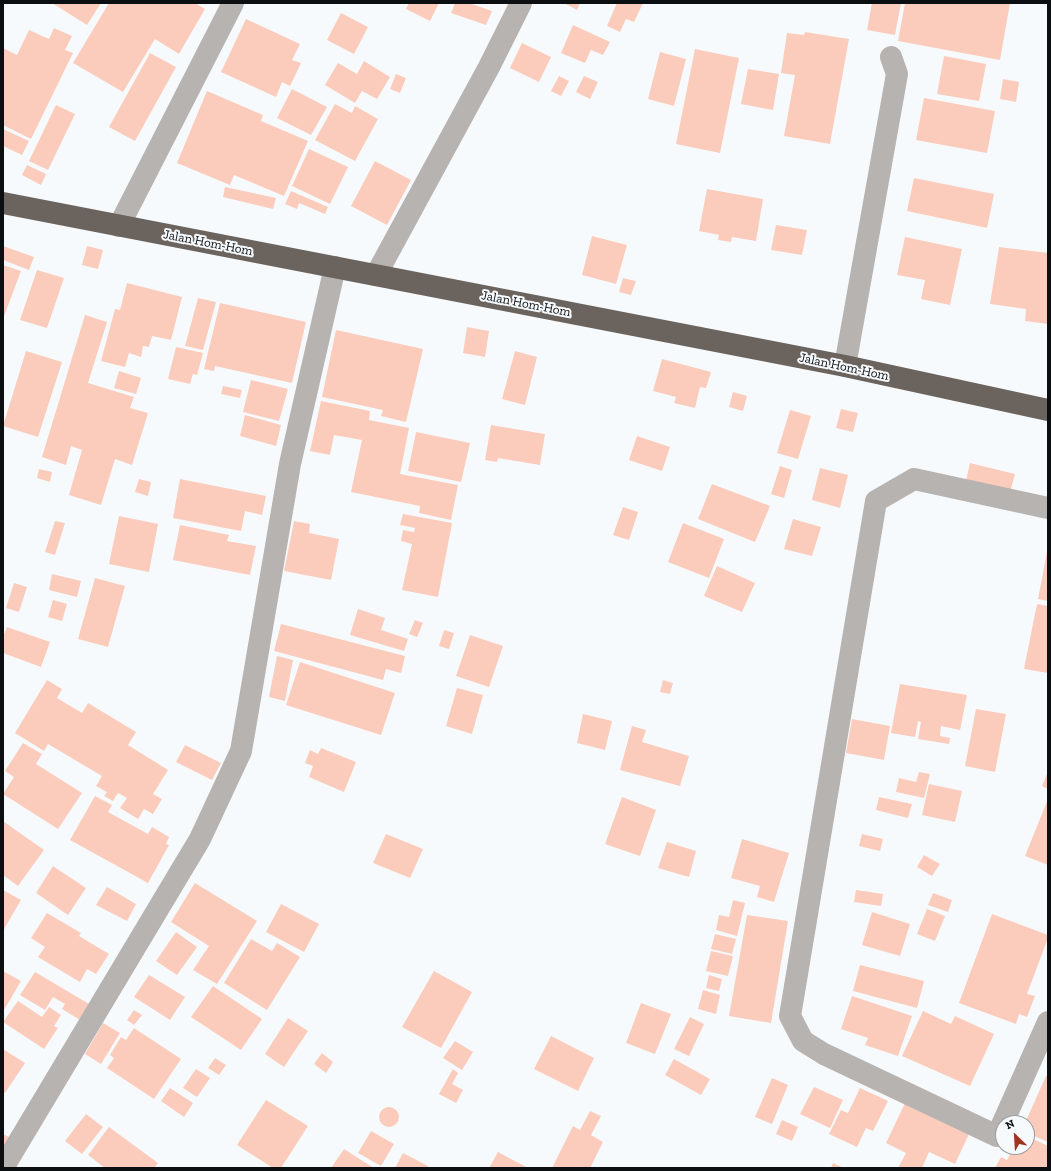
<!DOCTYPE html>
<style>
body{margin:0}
#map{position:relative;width:1051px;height:1171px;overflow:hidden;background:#f7fafd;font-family:"Zilla Slab",serif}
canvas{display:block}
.frame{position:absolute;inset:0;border:4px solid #0c0f11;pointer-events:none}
.north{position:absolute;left:995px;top:1115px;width:40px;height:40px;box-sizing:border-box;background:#f7fafd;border:1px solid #999c9f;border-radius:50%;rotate:335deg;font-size:11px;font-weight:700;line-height:16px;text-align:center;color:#0c0f11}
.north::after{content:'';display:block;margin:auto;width:14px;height:18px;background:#9f361f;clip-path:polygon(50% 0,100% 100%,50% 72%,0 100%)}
</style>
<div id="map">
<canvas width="1051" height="1171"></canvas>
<div class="frame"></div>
<div class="north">N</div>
</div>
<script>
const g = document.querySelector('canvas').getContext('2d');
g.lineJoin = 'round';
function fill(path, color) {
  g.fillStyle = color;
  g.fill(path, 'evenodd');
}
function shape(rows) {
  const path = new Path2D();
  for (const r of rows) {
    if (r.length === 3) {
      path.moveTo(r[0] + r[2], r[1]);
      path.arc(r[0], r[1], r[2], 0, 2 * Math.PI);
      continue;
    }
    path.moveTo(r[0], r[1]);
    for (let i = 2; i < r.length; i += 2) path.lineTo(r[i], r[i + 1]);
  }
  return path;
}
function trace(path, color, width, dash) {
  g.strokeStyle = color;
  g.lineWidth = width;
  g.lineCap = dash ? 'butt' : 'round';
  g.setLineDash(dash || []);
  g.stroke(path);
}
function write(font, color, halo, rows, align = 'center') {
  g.font = font + ' "Zilla Slab",serif';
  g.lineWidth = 4;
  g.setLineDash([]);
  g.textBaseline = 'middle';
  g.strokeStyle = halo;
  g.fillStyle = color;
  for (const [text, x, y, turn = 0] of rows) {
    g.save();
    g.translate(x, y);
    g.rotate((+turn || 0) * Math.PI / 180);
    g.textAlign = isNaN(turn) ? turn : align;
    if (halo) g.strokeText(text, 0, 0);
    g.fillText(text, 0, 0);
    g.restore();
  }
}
fill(shape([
 [52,3,101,3,87,25],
 [109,3,195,3,205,9,179,54,155,39,123,92,73,63],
 [409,3,439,3,430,21,406,9],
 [455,3,469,3,492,11,486,25,451,13],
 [564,3,580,3,577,10],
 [617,3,643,3,634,22,626,19,620,32,607,26],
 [872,3,901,3,895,35,867,30],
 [905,3,1010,3,1000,60,898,41],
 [341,13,368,27,354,54,327,40],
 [246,19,300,44,292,60,301,63,290,86,282,82,276,97,221,72],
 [573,25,610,42,603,55,591,50,585,63,561,53],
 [54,28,72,36,65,50,73,53,31,139,3,125,3,48,17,55,29,30,49,39],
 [805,32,849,39,830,144,784,136,795,75,781,73,787,33,804,35],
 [522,43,551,57,539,82,510,68],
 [695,49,739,58,720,153,676,144],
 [660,52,686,59,674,106,648,99],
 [150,53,176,67,135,141,109,127],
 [944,56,986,64,979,101,937,94],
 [364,61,390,77,377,99,362,91,355,103,325,85,338,63,357,74],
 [748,69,779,74,773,110,741,104],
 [396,74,406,78,400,93,390,89],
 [559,76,569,81,561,96,551,91],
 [584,76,598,82,590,99,576,92],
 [1003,79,1019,82,1016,102,1000,99],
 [292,89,327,107,311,135,277,118],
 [207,91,263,115,261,121,308,141,284,196,234,175,230,185,177,163],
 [924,98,995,111,987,153,916,140],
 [335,104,352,113,355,106,378,119,355,161,315,140],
 [56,105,75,114,48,170,29,161],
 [3,129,29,141,22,155,3,146],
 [309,149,348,167,330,204,292,186],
 [375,161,411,180,387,225,351,206],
 [27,165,46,174,41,185,22,175],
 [914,178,994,194,987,228,907,211],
 [225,187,276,198,273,209,223,197],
 [707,189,763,199,756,241,732,237,731,242,718,240,719,235,699,231],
 [291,191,328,207,325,214,299,203,297,209,285,204],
 [776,225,807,230,802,255,771,250],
 [592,236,627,245,616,284,582,275],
 [905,237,962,249,950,305,921,299,925,280,897,275],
 [3,246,34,257,29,270,3,260],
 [87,246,103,250,98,269,82,265],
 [999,247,1048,253,1048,324,1025,321,1026,309,990,304],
 [3,265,21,271,3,319],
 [37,270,64,278,47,328,20,320],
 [623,278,636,281,631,295,619,292],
 [127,283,182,297,171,340,152,336,149,347,143,346,141,357,129,353,125,367,101,361,115,309,120,310],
 [198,298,216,302,203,350,185,346],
 [220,303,306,322,292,383,215,366,214,371,204,369],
 [85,315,107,322,88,383,134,397,130,408,148,413,132,465,115,459,101,505,69,495,82,450,71,446,66,465,42,457],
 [467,327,489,331,485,357,463,353],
 [336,330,423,349,406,422,381,416,383,410,322,397],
 [176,347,203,353,197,375,193,374,190,384,168,379],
 [26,351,62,362,38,437,3,426],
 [515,351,537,357,525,405,502,399],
 [662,359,711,372,706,388,700,387,695,408,674,403,676,397,653,391],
 [119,371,141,378,136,394,114,388],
 [251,380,288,389,279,421,243,412],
 [223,386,242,390,240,398,221,394],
 [733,392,747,396,743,411,729,407],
 [321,401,370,411,369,420,409,428,400,474,458,485,451,520,419,513,420,506,351,492,362,440,334,435,330,455,310,451],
 [841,409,858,413,853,432,836,428],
 [790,410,811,416,798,459,777,453],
 [245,415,281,425,276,446,240,436],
 [491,425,545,434,540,465,498,458,497,462,485,460],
 [416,432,470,443,461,482,408,471],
 [637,436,670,447,662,471,629,460],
 [970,463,1015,474,1010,492,966,481],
 [780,466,792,470,784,498,771,494],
 [820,468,848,475,840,508,812,500],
 [39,469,52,472,50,482,37,478],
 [139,479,151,482,148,496,135,492],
 [180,479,266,496,262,515,245,511,241,531,173,518],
 [712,484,770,506,755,542,698,519],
 [623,507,638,512,629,540,613,535],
 [403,514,452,523,438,597,402,590,412,544,401,541,403,530,414,532,415,528,400,525],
 [119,516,158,524,149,572,109,564],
 [793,519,821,527,812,556,784,549],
 [55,521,65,523,55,555,45,552],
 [294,521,310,524,309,533,339,539,331,580,284,571],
 [683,523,724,539,709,578,668,562],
 [180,525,229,535,227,541,256,546,250,575,173,560],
 [1047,552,1048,552,1048,601,1038,599],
 [717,566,755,583,742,612,704,596],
 [52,574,81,581,77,597,49,590],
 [95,578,125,586,108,647,78,639],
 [14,583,27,587,19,612,6,608],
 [53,600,67,604,62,621,48,617],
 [1037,604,1048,606,1048,673,1024,669],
 [358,609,385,618,381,630,408,639,404,651,350,635],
 [415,620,423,623,417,637,409,634],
 [281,624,405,656,401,673,386,669,383,680,274,651],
 [7,627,50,642,41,667,3,653,3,637],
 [444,630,454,633,449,649,439,646],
 [470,635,503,646,489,687,456,676],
 [277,656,293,660,285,701,269,697],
 [300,662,395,693,381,735,286,705],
 [47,680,62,689,57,698,82,713,88,703,136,732,128,745,168,770,153,794,162,799,153,814,144,809,138,819,120,808,127,798,118,793,113,801,104,796,107,792,96,786,102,776,48,744,44,751,15,733],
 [663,680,673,683,670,694,660,692],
 [900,684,967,695,960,730,941,726,940,736,950,738,949,744,918,739,921,722,918,721,915,737,891,733],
 [457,688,483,695,472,734,446,726],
 [976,709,1006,714,995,772,965,766],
 [583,714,612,721,605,750,577,743],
 [852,719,890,726,884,760,846,753],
 [632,726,646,730,642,742,689,756,680,786,620,770],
 [23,743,42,754,36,764,82,793,58,829,3,794,14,777,5,771],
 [185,745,221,763,212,780,176,762],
 [321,748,356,762,344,792,309,777,313,766,305,763,310,750,318,754],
 [1048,771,1048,789,1042,786],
 [919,772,930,774,924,798,896,792,899,778,916,782],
 [929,784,962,791,955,822,922,815],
 [95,796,112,805,108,812,148,834,152,827,169,837,166,844,169,845,148,883,70,840],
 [622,797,656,810,640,856,605,844],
 [879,797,912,804,908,818,876,810],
 [1048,799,1048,865,1025,856],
 [3,821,44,850,18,886,3,875],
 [386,834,423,849,410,878,373,863],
 [862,834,883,839,880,851,859,846],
 [742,839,789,853,774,902,757,897,760,886,731,878],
 [667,842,696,851,689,877,658,868],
 [924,855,940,864,932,876,917,867],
 [53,866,86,888,68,915,36,893],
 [195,883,257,921,217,984,193,970,209,946,171,922],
 [107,887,136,904,127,921,96,905],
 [3,890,21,900,3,931],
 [856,890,883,894,881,906,854,902],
 [933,893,952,900,948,912,928,905],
 [733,900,745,903,737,936,716,930,719,915,729,917],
 [281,904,319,924,304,952,266,932],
 [927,909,945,916,935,941,917,934],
 [872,912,910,924,900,956,862,945],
 [47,913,81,933,79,936,109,954,96,974,87,969,80,982,38,957,45,947,31,938],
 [992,914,1048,935,1048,938,1027,994,1035,996,1027,1017,1019,1014,1016,1024,959,1003],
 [747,915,788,921,771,1023,729,1016],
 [176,932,197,947,177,975,156,961],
 [715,934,736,939,732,954,711,949],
 [251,939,272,951,277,943,300,957,267,1010,224,983],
 [711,951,733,956,728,976,706,971],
 [860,965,924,981,917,1008,853,991],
 [3,971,21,981,4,1010,3,1009],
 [434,971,472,992,441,1048,402,1027],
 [35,972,89,1004,80,1020,62,1009,65,1004,53,997,45,1010,20,995],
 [149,975,185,997,170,1020,134,997],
 [709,975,722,979,719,991,706,988],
 [213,986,262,1019,241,1050,191,1017],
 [703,990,720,995,716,1014,698,1009],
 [852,996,912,1016,898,1056,865,1045,868,1038,841,1029],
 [18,1001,42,1017,49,1007,61,1015,54,1026,58,1028,44,1049,3,1022],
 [641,1003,671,1014,655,1054,626,1043],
 [134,1010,142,1015,134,1025,127,1020],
 [923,1011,951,1024,955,1016,994,1034,970,1086,902,1056],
 [690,1017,704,1024,689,1056,674,1049],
 [288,1018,308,1031,284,1067,265,1054],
 [103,1023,120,1033,101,1064,85,1054],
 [134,1028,181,1059,154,1099,107,1068,114,1058,110,1055,121,1037,126,1040],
 [551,1036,594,1058,578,1091,534,1069],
 [455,1041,473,1052,462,1070,443,1058],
 [3,1049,25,1063,5,1093,3,1092],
 [322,1053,333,1062,326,1073,314,1064],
 [215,1058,226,1065,219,1075,208,1068],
 [674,1059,710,1079,701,1095,665,1075],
 [196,1069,210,1078,197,1097,183,1088],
 [453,1069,458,1073,452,1084,463,1090,456,1103,439,1094],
 [1046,1076,1048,1077,1048,1142,1027,1133,1027,1123,1025,1123],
 [772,1078,788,1085,772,1124,755,1117],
 [814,1087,843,1100,830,1128,800,1114],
 [170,1088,193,1103,184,1117,161,1101],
 [860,1088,888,1101,873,1131,866,1128,857,1147,829,1134,841,1110,848,1113],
 [266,1100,308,1126,281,1168,273,1168,237,1145],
 [905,1103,969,1134,955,1164,929,1152,922,1168,898,1168,906,1153,886,1143],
 [389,1117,10],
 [590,1111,601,1116,591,1135,603,1142,590,1168,552,1168,573,1126,580,1130],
 [86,1114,103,1127,82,1154,65,1141],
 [782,1120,798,1127,792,1141,776,1134],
 [109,1127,158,1163,154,1168,105,1168,88,1155],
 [371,1131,394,1144,381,1166,358,1153],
 [3,1134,9,1137,3,1147],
 [1027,1136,1048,1146,1048,1168,995,1168,1001,1157,1007,1160,1014,1147,1027,1147],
 [344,1149,358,1158,374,1168,331,1168],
 [498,1152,528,1168,489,1168],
 [403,1153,428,1166,427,1168,395,1168],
 [833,1163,844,1168,831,1168]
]), '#fbccbb');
trace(shape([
 [119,226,233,3],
 [376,275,489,67,521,3],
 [845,366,897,74,891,57],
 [1048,508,914,479,876,501,790,1016,803,1041,824,1054,997,1136,1048,1022],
 [3,1168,200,839,241,751,290,464,335,267]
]), '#b7b3b0', 22);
trace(shape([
 [3,203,845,366,1048,410]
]), '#6b645e', 22);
write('13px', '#0c0f11', '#f7fafd', [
 ["Jalan Hom-Hom",208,243,11],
 ["Jalan Hom-Hom",526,304,11],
 ["Jalan Hom-Hom",844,367,12]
]);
</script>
